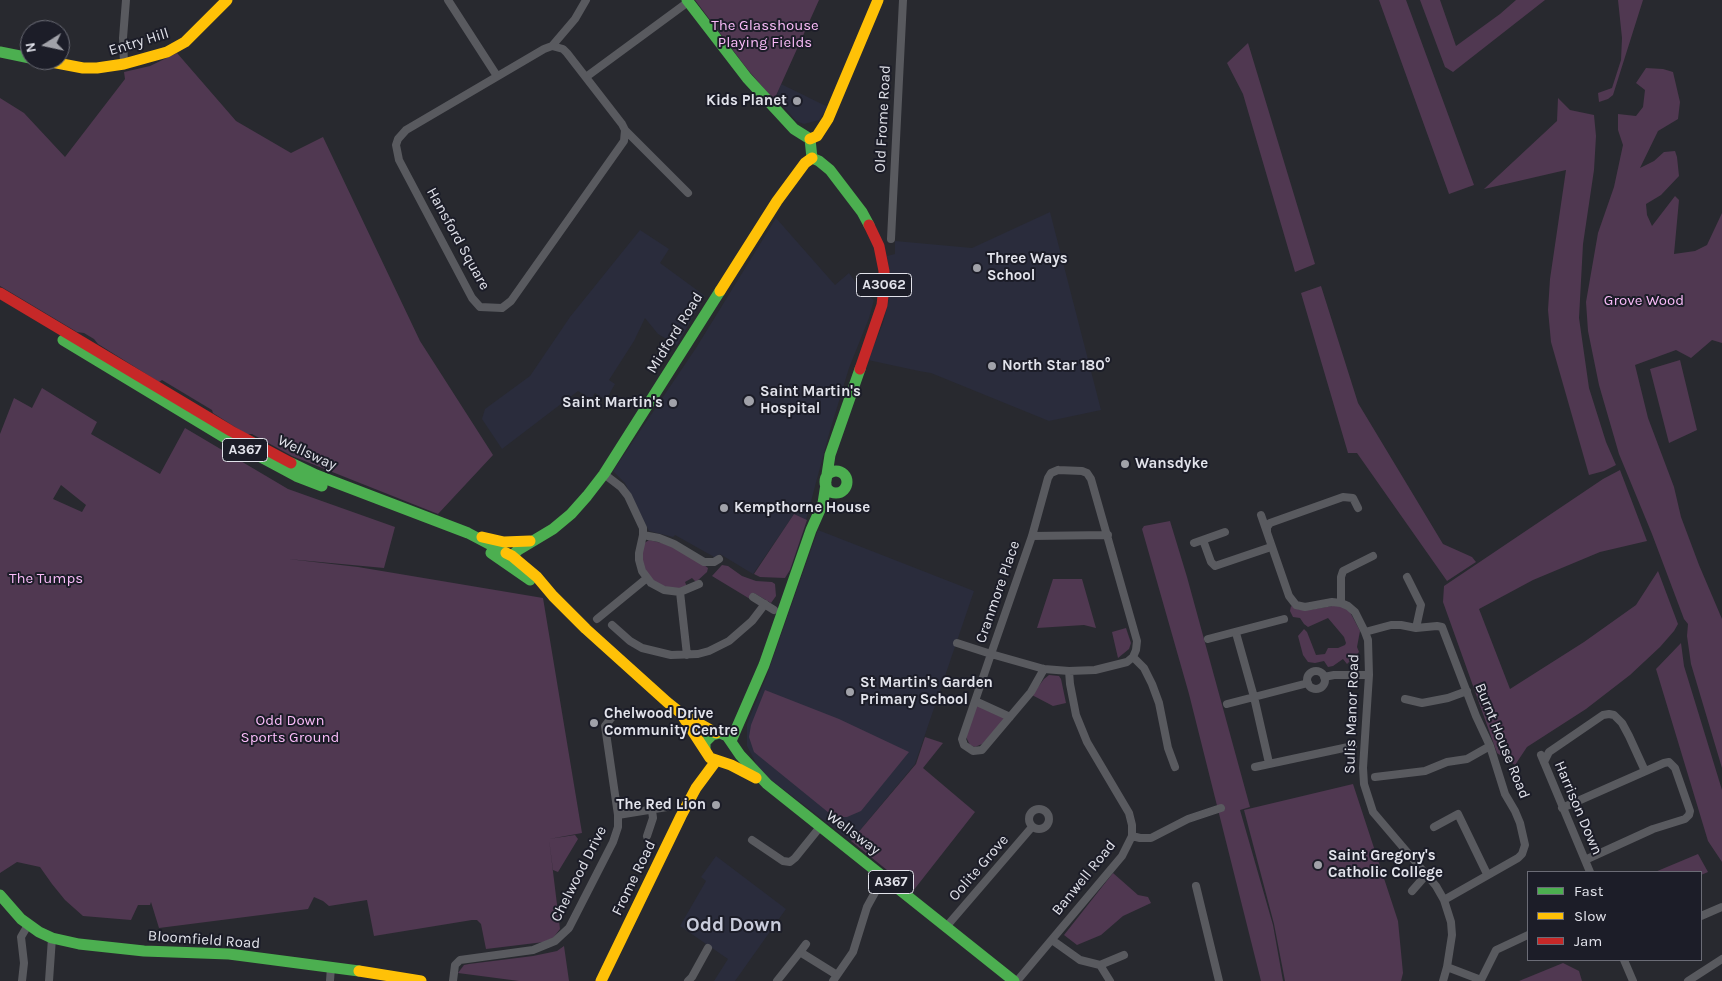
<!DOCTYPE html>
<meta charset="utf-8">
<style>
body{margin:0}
#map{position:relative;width:1722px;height:981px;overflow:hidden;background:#28292f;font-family:Karla,sans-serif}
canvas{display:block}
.legend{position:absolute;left:1527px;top:871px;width:175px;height:90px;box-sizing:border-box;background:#1c1d28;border:1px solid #6b6c76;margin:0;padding:6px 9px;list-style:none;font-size:15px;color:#e2e3eb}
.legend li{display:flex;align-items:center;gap:10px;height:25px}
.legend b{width:25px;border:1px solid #6b6c76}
.north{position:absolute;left:20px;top:20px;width:50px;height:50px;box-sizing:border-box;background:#1c1d28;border:1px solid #6b6c76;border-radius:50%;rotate:260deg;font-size:14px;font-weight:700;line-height:20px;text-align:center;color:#e2e3eb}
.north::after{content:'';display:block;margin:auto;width:18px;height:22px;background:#a1a2a9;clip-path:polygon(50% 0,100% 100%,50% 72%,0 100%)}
</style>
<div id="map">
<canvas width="1722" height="981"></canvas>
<ul class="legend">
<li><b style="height:6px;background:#4caf50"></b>Fast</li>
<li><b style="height:6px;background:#ffc107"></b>Slow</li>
<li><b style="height:6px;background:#c62828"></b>Jam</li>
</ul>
<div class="north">N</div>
</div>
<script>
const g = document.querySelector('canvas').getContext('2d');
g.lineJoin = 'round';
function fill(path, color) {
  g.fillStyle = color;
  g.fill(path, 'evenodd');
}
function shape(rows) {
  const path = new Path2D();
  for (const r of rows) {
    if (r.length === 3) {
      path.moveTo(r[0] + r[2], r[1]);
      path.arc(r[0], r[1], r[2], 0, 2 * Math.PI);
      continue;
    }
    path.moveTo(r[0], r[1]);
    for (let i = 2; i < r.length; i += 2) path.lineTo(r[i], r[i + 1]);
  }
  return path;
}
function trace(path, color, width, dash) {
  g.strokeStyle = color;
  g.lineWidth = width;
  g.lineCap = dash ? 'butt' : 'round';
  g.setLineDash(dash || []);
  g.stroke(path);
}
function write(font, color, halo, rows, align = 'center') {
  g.font = font + ' Karla,sans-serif';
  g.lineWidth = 4;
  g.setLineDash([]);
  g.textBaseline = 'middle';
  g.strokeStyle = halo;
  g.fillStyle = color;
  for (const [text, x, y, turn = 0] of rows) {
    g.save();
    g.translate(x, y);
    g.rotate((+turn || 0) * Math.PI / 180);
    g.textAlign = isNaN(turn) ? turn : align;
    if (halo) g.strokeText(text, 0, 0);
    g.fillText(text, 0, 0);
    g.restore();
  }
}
fill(shape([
 [781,84,828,107,819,120,804,124,796,121,776,97],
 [1050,212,1101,410,1049,421,931,373,919,371,868,360,883,323,888,304,891,280,887,256,895,254,895,241,972,248],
 [776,218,835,285,849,273,861,290,874,300,869,318,849,368,829,434,806,520,794,514,753,574,720,554,716,558,675,535,673,537,649,531,625,483,613,471,696,348],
 [640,230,669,249,660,263,705,296,677,345,658,334,645,318,634,341,609,380,615,384,606,400,595,393,591,399,578,391,502,449,482,419,485,409,530,376,570,317],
 [818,530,974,591,915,764,851,841,766,776,759,769,747,746,747,724,767,675],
 [716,856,786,909,735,981,714,981,728,959,680,926,706,881,701,877]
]), '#2a2c3c');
fill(shape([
 [695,0,819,0,774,100,748,70],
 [1379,0,1406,0,1474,185,1449,194],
 [1420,0,1440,0,1456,46,1500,14,1516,0,1545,0,1453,72,1445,67],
 [1618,0,1643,0,1613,95,1608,99,1599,102,1598,93,1612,88,1621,60,1622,38],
 [1248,43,1315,264,1295,272,1243,94,1227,63],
 [177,53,236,121,291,153,323,137,420,341,493,455,438,514,292,456,252,434,246,434,213,413,212,410,162,380,159,382,98,344,94,339,84,333,77,332,0,286,0,98,24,113,65,157,125,79,124,72,150,66],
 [1646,68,1663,69,1673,72,1680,102,1678,119,1658,131,1640,168,1654,161,1664,152,1675,151,1677,157,1679,176,1661,195,1646,204,1647,215,1652,226,1675,196,1679,200,1674,254,1695,251,1707,245,1722,213,1722,343,1712,340,1691,358,1676,350,1635,365,1648,418,1674,487,1681,517,1699,565,1722,619,1722,768,1691,664,1687,636,1688,624,1684,619,1652,534,1619,454,1599,385,1588,331,1586,302,1598,233,1614,187,1623,145,1618,130,1618,114,1636,116,1643,107,1645,90,1636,83],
 [1558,98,1570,110,1594,115,1596,136,1594,170,1583,244,1579,318,1589,388,1606,442,1616,465,1604,471,1589,475,1551,342,1548,310,1550,279,1566,170,1484,189,1557,121],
 [1321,286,1358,403,1443,544,1472,557,1476,562,1447,581,1357,453,1348,453,1301,293],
 [1680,360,1697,430,1669,443,1650,369],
 [42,388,97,422,91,434,160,474,185,428,288,489,395,527,384,568,288,559,358,567,543,598,582,833,549,839,560,929,553,938,544,942,486,949,481,924,477,920,472,920,374,936,367,900,329,906,323,901,314,897,308,909,159,928,151,902,150,905,138,905,131,920,83,916,65,900,52,884,40,867,17,862,0,873,0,434,14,398,32,408],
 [61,485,86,505,82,512,53,499],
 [1620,470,1647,541,1600,552,1533,580,1479,609,1510,689,1584,642,1636,605,1658,571,1678,624,1674,631,1660,647,1630,675,1586,709,1527,747,1515,765,1497,753,1443,602,1444,586,1603,479],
 [794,514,807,520,790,570,785,578,760,577,754,574],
 [1170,521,1187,577,1250,807,1240,810,1273,925,1283,981,1261,981,1189,694,1142,529,1144,526],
 [649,540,670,545,704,565,708,568,707,572,696,582,692,578,685,582,687,587,681,589,671,589,657,584,648,575,642,563,643,544],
 [722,565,728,566,742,576,756,581,772,582,775,584,776,596,771,603,754,593,750,599,712,576],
 [1053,579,1082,579,1096,628,1084,625,1037,628],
 [1338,605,1345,607,1350,612,1360,631,1357,647,1359,652,1347,664,1343,659,1333,666,1328,667,1324,661,1315,663,1308,662,1303,655,1298,636,1304,629,1307,632,1316,655,1325,654,1328,648,1338,648,1345,645,1346,643,1344,637,1328,618,1308,627,1304,624,1300,618,1293,617,1290,611,1291,606,1300,610,1309,610],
 [1126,628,1131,643,1129,649,1118,658,1112,632],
 [1681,643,1684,666,1722,790,1722,862,1708,841,1656,669],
 [1049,675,1059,676,1061,679,1066,703,1053,706,1032,695,1044,679],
 [765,690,839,719,909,752,861,811,847,817,834,817,754,752,749,737,751,725],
 [977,704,1006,718,982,744,975,747,970,745,966,737],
 [925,737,943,743,923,768,975,812,913,891,851,841,916,764],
 [1353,784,1398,921,1403,973,1401,981,1285,981,1274,924,1244,810],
 [575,835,578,839,558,872,553,870,549,839],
 [1698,854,1708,872,1701,875,1701,872,1655,872],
 [1113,873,1138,895,1148,897,1151,903,1123,916,1101,935,1077,945,1064,935],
 [564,946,569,981,519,981,458,973,464,965,469,964,533,956,557,951],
 [1563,963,1579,971,1582,981,1519,981]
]), '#503851');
trace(shape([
 [448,0,497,76],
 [552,46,563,49,567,53,622,124,625,130,624,141,511,301,502,308,480,307,472,298,399,160,396,145,398,139,406,130,544,49,552,46],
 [552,46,575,19,586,0],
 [124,64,123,38,126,0],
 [586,77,688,2],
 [625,130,688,193],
 [891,239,903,0],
 [1058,470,1082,471,1087,473,1091,479,1137,641,1136,650,1133,657,1127,662,1095,670,1069,671,1044,669,991,654,1032,536,1048,478,1051,473,1058,470],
 [604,474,621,487,628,496,643,528,643,535,659,538,674,544,704,562,714,562,719,559],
 [1261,515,1289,596,1296,605,1305,607,1332,602,1341,603,1348,606,1355,612,1365,632,1368,640,1369,675,1363,768,1364,784,1373,812,1436,886,1444,900,1451,922,1452,935,1447,967,1443,981],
 [1267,532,1267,527,1270,523,1343,497,1353,498,1358,508],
 [643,535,639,553,639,560,642,571,651,583,664,590,680,592,699,584],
 [1032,536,1108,535],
 [1203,540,1211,562,1215,566,1271,547],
 [1194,543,1225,532],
 [1407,577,1421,605,1416,628],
 [680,592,687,655],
 [753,597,774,610],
 [1341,603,1341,577,1343,571,1373,556],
 [597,619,647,578],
 [612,625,630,641,642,648,671,655,698,654,709,651,729,641,752,621,765,604],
 [1365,632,1391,625,1401,625,1416,628,1437,626,1442,627,1476,716,1490,746,1505,794,1515,811,1520,823,1525,845,1522,854,1518,858,1444,900],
 [1236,633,1254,697,1269,763],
 [1208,639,1284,619],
 [957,643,991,654,962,739,964,745,973,751,982,750,1031,692,1044,669],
 [1133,657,1144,668,1152,684,1159,703,1168,748,1175,767],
 [1316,680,9],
 [1324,677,1334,675,1369,675],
 [1405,699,1422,703,1448,698,1467,691],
 [975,701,1010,717],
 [1227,704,1308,683],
 [1541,755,1590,872],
 [1544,762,1549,752,1603,715,1609,714,1614,715,1622,723,1629,736,1645,771],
 [1255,767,1353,746],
 [1375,777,1425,771,1447,762,1467,759,1490,746],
 [1562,808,1664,763,1669,762,1675,768,1690,811,1689,815,1685,819,1653,829,1585,860],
 [1039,819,10],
 [618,815,667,807],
 [1434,827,1458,814,1487,874],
 [647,836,653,818,652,810],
 [1132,836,1140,838,1151,838,1188,819,1221,808],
 [752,840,783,861,790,862,795,858,820,827],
 [1196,886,1219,981],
 [1412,891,1426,875],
 [1701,916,1722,907],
 [946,927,1032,827],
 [1052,940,1080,960,1100,965,1110,981],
 [800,952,806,944],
 [1624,960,1633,981],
 [1100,965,1124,955],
 [1447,967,1481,980,1496,950,1528,935],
 [22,981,24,963,21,937,28,925],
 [49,981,52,938],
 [330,981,331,967],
 [453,981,455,965,460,960,533,950,555,941,569,928,613,842,618,827,618,815,605,726,612,717,619,714,630,713],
 [688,981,692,977,708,948],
 [777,981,800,952,837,975],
 [833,981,853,952,867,907,884,876],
 [1017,981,1122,856,1132,836,1132,825,1129,813,1087,742,1076,715,1070,684,1069,671],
 [1688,981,1722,959]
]), '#595a5f', 8);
trace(shape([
 [687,0,747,78,794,129,810,139,812,158,819,161,830,170,862,212,869,225],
 [0,52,30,58],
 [63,340,227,439,296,476,322,486],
 [291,463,316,475,468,533,506,553],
 [836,482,11],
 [826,481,830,455,860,369],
 [491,553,530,580],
 [512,556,518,550,553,529,571,514,587,496,604,474,720,291],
 [731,741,764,665,811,530,823,503,826,484],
 [705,749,705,742,712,735,720,733,727,736,740,755,767,784,1014,981],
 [0,895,21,919,39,932,52,938,79,944,144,951,229,954,359,971]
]), '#4caf50', 11);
trace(shape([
 [41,60,83,68,97,68,124,64,167,52,185,42,227,0],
 [810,139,817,136,828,119,878,0],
 [720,291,777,201,805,163,812,158],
 [482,537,504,542,530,541],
 [506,553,512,556,537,577,553,596,586,629,667,702,682,714,716,733],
 [682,715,710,758,731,765,756,778],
 [359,971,421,981],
 [601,981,681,816,696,788,716,761]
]), '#ffc107', 11);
trace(shape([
 [0,293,231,431,291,463],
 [860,369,882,305,884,287,884,271,879,246,869,225]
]), '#c62828', 11);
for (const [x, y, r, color] of [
 [797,101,5,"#a1a2a9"],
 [977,268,5,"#a1a2a9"],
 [992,366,5,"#a1a2a9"],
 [749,401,6,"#a1a2a9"],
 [673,403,5,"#a1a2a9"],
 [1125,464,5,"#a1a2a9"],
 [724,508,5,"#a1a2a9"],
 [850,692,5,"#a1a2a9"],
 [594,723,5,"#a1a2a9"],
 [716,805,5,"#a1a2a9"],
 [1318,865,5,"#a1a2a9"]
]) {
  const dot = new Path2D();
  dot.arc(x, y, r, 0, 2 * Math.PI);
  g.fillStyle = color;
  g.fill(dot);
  trace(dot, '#1c1d28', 2);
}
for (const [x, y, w] of [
 [884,285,55],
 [245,450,45],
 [891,882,45]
]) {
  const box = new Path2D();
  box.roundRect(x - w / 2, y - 11.5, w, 23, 4);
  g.fillStyle = '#1c1d28';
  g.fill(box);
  trace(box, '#e2e3eb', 1);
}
write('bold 14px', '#e2e3eb', null, [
 ["A3062",884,285],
 ["A367",245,450],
 ["A367",891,882]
]);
write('15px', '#fabcf9', '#1c1d28', [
 ["The Glasshouse",765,26],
 ["Playing Fields",765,43],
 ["Grove Wood",1644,301],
 ["The Tumps",46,579],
 ["Odd Down",290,721],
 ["Sports Ground",290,738]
]);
write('15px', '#e2e3eb', '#1c1d28', [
 ["Entry Hill",139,42,-17],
 ["Old Frome Road",883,119,-87],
 ["Hansford Square",458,239,61],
 ["Midford Road",675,333,-58],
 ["Wellsway",307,453,25],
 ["Cranmore Place",998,592,-71],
 ["Sulis Manor Road",1352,714,-88],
 ["Burnt House Road",1502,741,68],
 ["Harrison Down",1578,808,67],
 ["Wellsway",853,833,37],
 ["Oolite Grove",979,868,-49],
 ["Chelwood Drive",579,874,-63],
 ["Frome Road",634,878,-64],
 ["Banwell Road",1084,878,-51],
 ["Bloomfield Road",204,940,4]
]);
write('bold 15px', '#e2e3eb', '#1c1d28', [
 ["Kids Planet",787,101,"right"],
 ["Three Ways",987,259],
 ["School",987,276],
 ["North Star 180°",1002,366],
 ["Saint Martin's",760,392],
 ["Hospital",760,409],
 ["Saint Martin's",663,403,"right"],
 ["Wansdyke",1135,464],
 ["Kempthorne House",734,508],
 ["St Martin's Garden",860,683],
 ["Primary School",860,700],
 ["Chelwood Drive",604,714],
 ["Community Centre",604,731],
 ["The Red Lion",706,805,"right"],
 ["Saint Gregory's",1328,856],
 ["Catholic College",1328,873]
], 'left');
write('bold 20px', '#c9ccdb', '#1c1d28', [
 ["Odd Down",734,925]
]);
</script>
